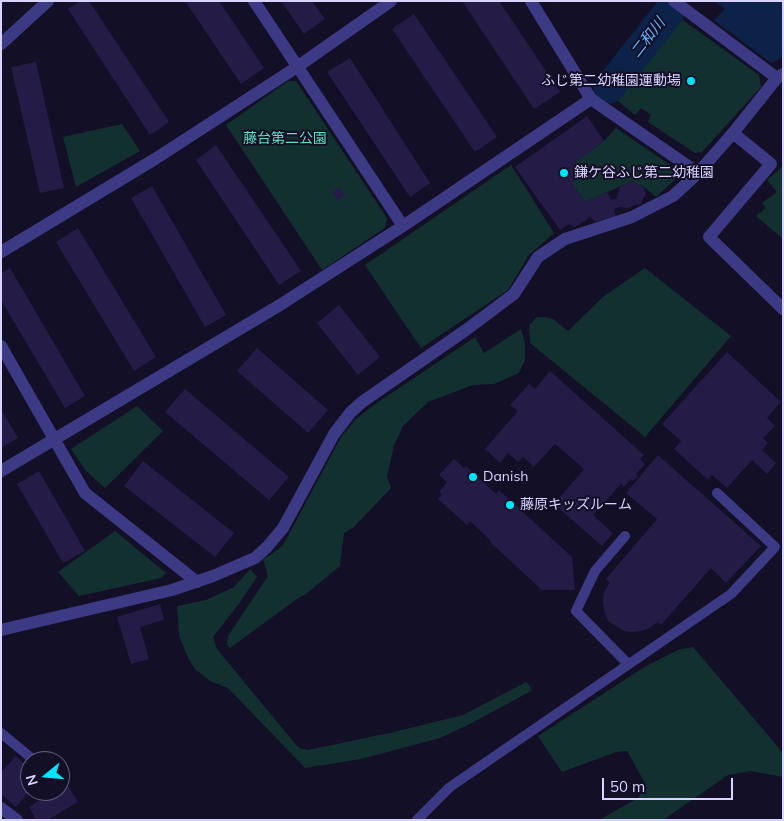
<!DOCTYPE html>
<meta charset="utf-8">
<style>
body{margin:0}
#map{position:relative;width:784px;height:821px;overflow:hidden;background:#130f26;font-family:Mulish,sans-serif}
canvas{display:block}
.frame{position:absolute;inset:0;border:2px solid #d9d4ff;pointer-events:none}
.north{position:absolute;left:20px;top:751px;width:50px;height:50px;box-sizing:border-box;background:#130f26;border:1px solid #625e7d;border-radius:50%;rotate:253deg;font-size:14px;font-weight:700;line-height:20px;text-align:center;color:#d9d4ff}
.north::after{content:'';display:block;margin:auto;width:18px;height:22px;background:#00e5ff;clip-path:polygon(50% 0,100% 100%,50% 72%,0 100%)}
.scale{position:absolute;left:602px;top:778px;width:131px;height:22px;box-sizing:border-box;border:2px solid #d9d4ff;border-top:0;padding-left:6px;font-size:15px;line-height:18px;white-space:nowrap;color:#d9d4ff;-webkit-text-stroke:4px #130f26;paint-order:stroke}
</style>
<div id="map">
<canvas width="784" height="821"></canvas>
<div class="frame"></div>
<div class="north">N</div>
<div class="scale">50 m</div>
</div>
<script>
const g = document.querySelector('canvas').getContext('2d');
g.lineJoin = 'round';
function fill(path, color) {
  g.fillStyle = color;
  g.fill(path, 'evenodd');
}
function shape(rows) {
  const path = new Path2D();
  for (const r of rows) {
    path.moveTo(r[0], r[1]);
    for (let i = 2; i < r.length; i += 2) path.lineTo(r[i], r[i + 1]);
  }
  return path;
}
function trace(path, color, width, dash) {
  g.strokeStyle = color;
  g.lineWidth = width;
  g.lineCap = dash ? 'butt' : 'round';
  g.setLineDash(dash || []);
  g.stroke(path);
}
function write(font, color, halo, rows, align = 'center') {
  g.font = font + ' Mulish,"Noto Sans JP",sans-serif';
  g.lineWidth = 4;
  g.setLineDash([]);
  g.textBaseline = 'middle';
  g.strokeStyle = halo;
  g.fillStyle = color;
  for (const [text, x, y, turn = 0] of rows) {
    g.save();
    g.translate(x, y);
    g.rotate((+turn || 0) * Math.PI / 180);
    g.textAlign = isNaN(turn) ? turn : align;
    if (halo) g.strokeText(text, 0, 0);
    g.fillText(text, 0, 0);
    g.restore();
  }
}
fill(shape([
 [673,13,759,75,761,87,702,152,695,153,648,122,651,115,641,108,635,115,612,96],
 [288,81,296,81,387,218,385,228,322,270,226,125],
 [122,124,140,151,76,187,63,137],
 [616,128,682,173,656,197,643,186,630,182,585,202,571,183,583,174,575,162,604,141],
 [511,165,554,233,529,255,508,290,421,348,365,265],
 [783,166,783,239,756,216,766,208,762,203,777,192,767,180],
 [645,268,731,336,645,437,530,343,529,325,537,317,545,317,553,319,568,331,604,296],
 [521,329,525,343,525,360,519,373,494,384,473,385,428,402,403,426,394,446,387,476,391,488,354,527,344,533,340,566,306,594,297,599,230,648,227,644,228,636,268,576,263,559,272,554,283,545,341,437,355,420,371,407,475,337,484,353],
 [137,406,163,431,105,488,86,471,71,449],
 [115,531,166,573,161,578,79,596,58,572],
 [250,569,257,577,238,605,213,637,217,649,297,746,302,749,308,750,394,732,463,715,526,682,530,686,531,691,470,724,440,738,361,759,305,768,228,688,210,681,195,669,188,658,179,635,177,606,206,600,234,587],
 [693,647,783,753,783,777,751,771,728,775,663,820,599,820,638,798,646,785,627,751,616,752,562,772,538,736,646,666,678,650]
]), '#12302f');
fill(shape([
 [714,1,783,1,783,57,771,63,714,20,725,9]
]), '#0c2248');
trace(shape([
 [609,88,669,12]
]), '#0c2248', 31);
fill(shape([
 [80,1,89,1,169,122,150,135,68,9],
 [185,1,219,1,264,68,241,84],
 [281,1,312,1,325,19,304,34],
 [462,1,499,1,560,92,534,109],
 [414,14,497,137,475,152,392,29],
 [350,58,430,183,410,197,327,72],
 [36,62,64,188,40,193,11,67],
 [587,116,604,141,575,162,583,174,571,183,585,202,607,192,611,200,616,199,620,187,630,182,643,186,646,194,640,204,627,208,620,207,614,209,616,216,595,222,590,217,575,227,569,224,560,230,515,167],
 [216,145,301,271,279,285,196,160],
 [152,186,226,315,205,327,131,198],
 [339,187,345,195,338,201,332,193],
 [78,228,156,357,134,371,56,242],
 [10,268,85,396,65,408,1,300,1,273],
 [339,305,380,357,358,375,317,323],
 [257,348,328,410,308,433,237,371],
 [727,352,781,402,767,418,775,426,763,438,768,443,762,450,776,463,767,474,752,460,727,488,712,475,708,480,674,449,681,441,662,424],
 [550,371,644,455,640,459,645,464,636,474,638,476,633,481,631,479,624,487,621,484,593,515,613,533,602,546,554,504,584,469,555,444,534,467,523,457,518,462,508,453,500,463,485,449,518,411,510,405,529,384,535,389],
 [185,389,289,477,269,500,165,412],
 [1,409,18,438,1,448],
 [658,455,761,546,726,583,711,568,661,625,657,622,651,627,642,631,632,632,624,631,608,621,604,611,603,601,604,592,610,582,606,579,657,519,626,493],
 [454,459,464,468,466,466,496,494,499,490,572,557,575,590,542,590,490,542,491,541,470,521,467,525,438,499,442,494,439,492,447,482,439,475],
 [143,461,234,533,215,557,124,486],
 [39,471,85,551,63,563,17,484],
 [160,604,164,620,140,627,149,659,131,664,117,617],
 [16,756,30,769,30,791,46,791,39,799,30,791,16,807,1,794,1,772],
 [67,784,78,802,48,820,36,820,29,807,55,791,60,791,60,788]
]), '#241b47');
trace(shape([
 [625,536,595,571,576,611,628,664],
 [1,733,35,761],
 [417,820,450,787,731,594,775,547,717,493]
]), '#3d3a85', 10);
trace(shape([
 [254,1,403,226],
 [674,1,777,78],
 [1,44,48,1],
 [733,133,771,164,709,237,783,309],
 [698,173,733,133,777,78,783,74],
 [1,471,280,305,403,226,591,99],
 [1,808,17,820]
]), '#3d3a85', 12);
trace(shape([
 [1,252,155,159,297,67,391,1],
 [1,346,85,493,197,582],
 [1,630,172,590,213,576,255,558,267,547,283,528,334,434,350,413,362,402,466,330,514,294,538,257,565,239,632,217,673,196,698,173,591,99,531,1]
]), '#3d3a85', 12);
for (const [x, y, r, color] of [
 [691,81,5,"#00e5ff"],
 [564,173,5,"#00e5ff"],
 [473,477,5,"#00e5ff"],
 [510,505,5,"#00e5ff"]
]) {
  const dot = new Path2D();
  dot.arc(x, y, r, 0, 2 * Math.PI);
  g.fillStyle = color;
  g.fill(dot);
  trace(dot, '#130f26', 2);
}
write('14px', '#d9d4ff', '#130f26', [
 ["ふじ第二幼稚園運動場",681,81,"right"],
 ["鎌ケ谷ふじ第二幼稚園",574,173],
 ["Danish",483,477],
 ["藤原キッズルーム",520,505]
], 'left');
write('14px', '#5fe0c0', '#130f26', [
 ["藤台第二公園",285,139]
]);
write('italic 15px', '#62b6ff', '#130f26', [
 ["二和川",648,38,-52]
]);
</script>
